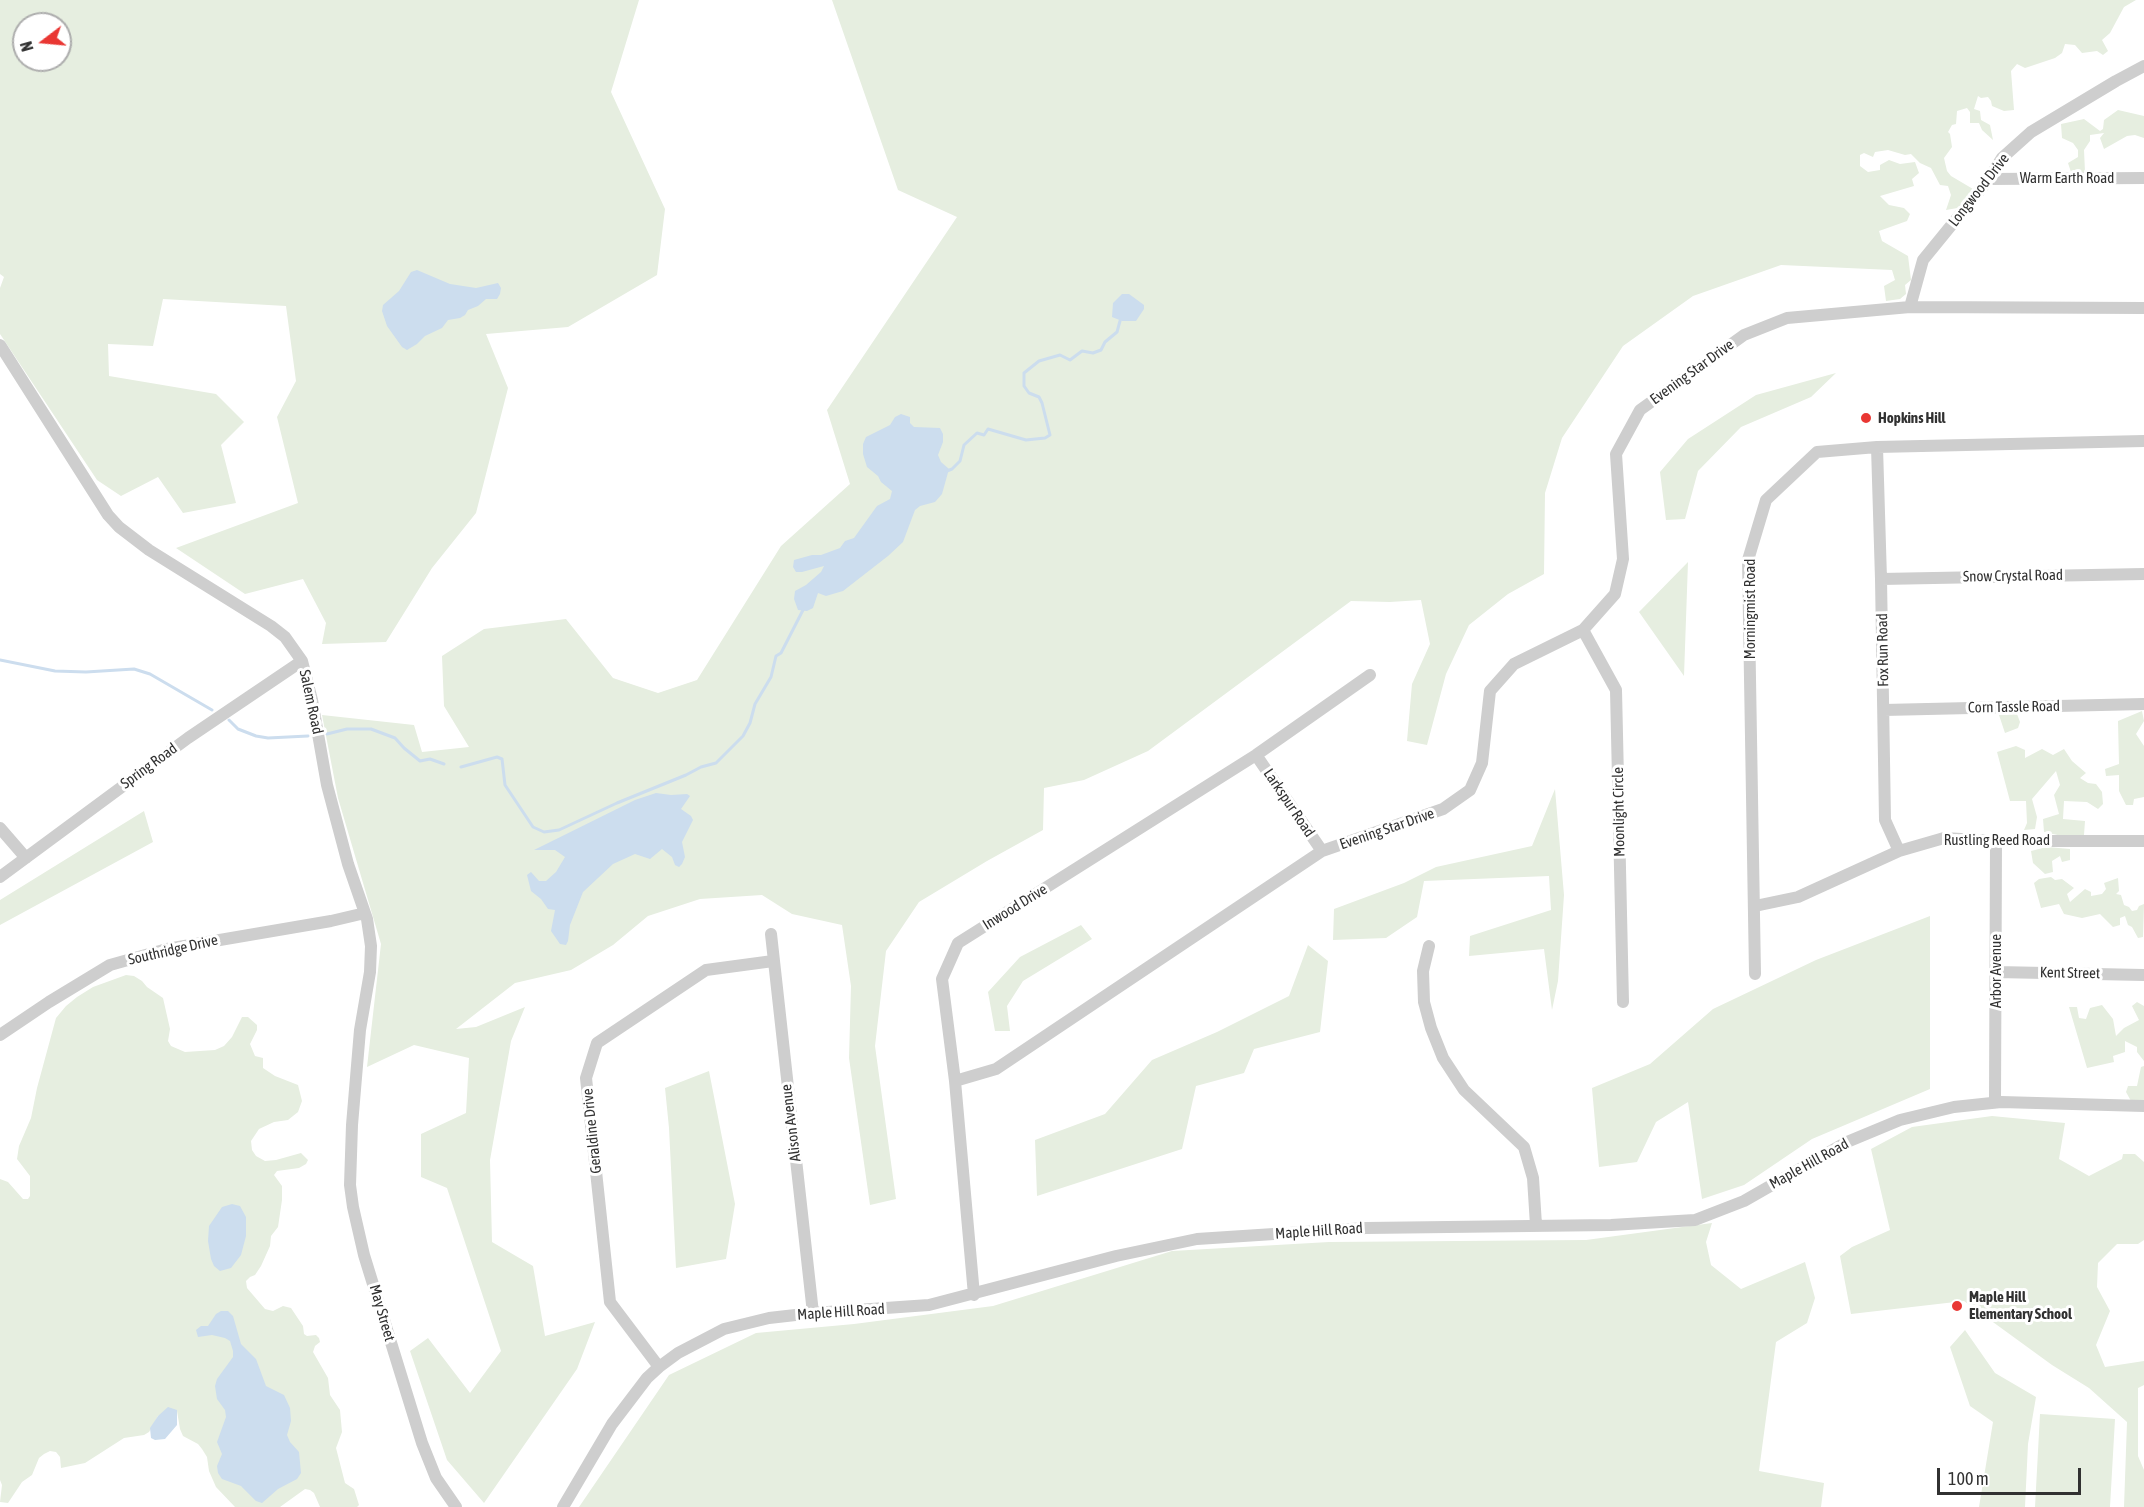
<!DOCTYPE html>
<style>
body{margin:0}
#map{position:relative;width:2144px;height:1507px;overflow:hidden;background:#fff;font-family:"Asap Condensed",sans-serif}
canvas{display:block}
.north{position:absolute;left:12px;top:12px;width:60px;height:60px;box-sizing:border-box;background:#fff;border:2px solid #adadad;border-radius:50%;rotate:254deg;font-size:16px;font-weight:700;line-height:24px;text-align:center;color:#313131}
.north::after{content:'';display:block;margin:auto;width:21px;height:27px;background:#e93733;clip-path:polygon(50% 0,100% 100%,50% 72%,0 100%)}
.scale{position:absolute;left:1937px;top:1468px;width:144px;height:27px;box-sizing:border-box;border:3px solid #313131;border-top:0;padding-left:8px;font-size:18px;line-height:21px;white-space:nowrap;color:#313131;-webkit-text-stroke:4px #fff;paint-order:stroke}
</style>
<div id="map">
<canvas width="2144" height="1507"></canvas>
<div class="north">N</div>
<div class="scale">100 m</div>
</div>
<script>
const g = document.querySelector('canvas').getContext('2d');
g.lineJoin = 'round';
function fill(path, color) {
  g.fillStyle = color;
  g.fill(path, 'evenodd');
}
function shape(rows) {
  const path = new Path2D();
  for (const r of rows) {
    path.moveTo(r[0], r[1]);
    for (let i = 2; i < r.length; i += 2) path.lineTo(r[i], r[i + 1]);
  }
  return path;
}
function trace(path, color, width, dash) {
  g.strokeStyle = color;
  g.lineWidth = width;
  g.lineCap = dash ? 'butt' : 'round';
  g.setLineDash(dash || []);
  g.stroke(path);
}
function write(font, color, halo, rows, align = 'center') {
  g.font = font + ' "Asap Condensed",sans-serif';
  g.lineWidth = 6;
  g.setLineDash([]);
  g.textBaseline = 'middle';
  g.strokeStyle = halo;
  g.fillStyle = color;
  for (const [text, x, y, turn = 0] of rows) {
    g.save();
    g.translate(x, y);
    g.rotate((+turn || 0) * Math.PI / 180);
    g.textAlign = isNaN(turn) ? turn : align;
    if (halo) g.strokeText(text, 0, 0);
    g.fillText(text, 0, 0);
    g.restore();
  }
}
fill(shape([
 [0,0,639,0,611,92,665,209,657,275,568,327,486,334,508,388,476,513,432,568,386,642,322,644,326,623,303,579,245,594,176,548,298,503,277,417,296,381,286,306,163,299,153,346,108,344,109,376,216,394,244,422,221,445,236,503,183,513,158,477,121,496,97,480,0,334,0,288,4,277,0,274],
 [24,24,60,24,60,60,24,60],
 [832,0,2136,0,2124,7,2110,33,2102,40,2108,51,2103,55,2097,51,2082,53,2075,45,2065,44,2062,53,2055,58,2025,68,2017,64,2011,71,2014,110,2004,111,1992,106,1991,101,1988,97,1981,98,1978,96,1974,109,1980,111,1981,120,1990,125,1993,140,1982,130,1979,123,1970,123,1970,112,1967,108,1957,111,1956,124,1952,125,1948,132,1950,134,1952,147,1944,158,1947,171,1951,176,1973,189,1963,207,1946,210,1951,195,1948,186,1940,185,1931,168,1920,163,1911,154,1905,155,1888,150,1875,152,1873,157,1864,153,1860,155,1860,166,1868,172,1880,170,1880,165,1889,160,1900,164,1915,162,1919,173,1912,179,1914,186,1880,196,1889,205,1904,208,1910,214,1907,221,1879,231,1882,241,1908,256,1911,280,1905,285,1906,294,1900,299,1886,301,1884,286,1895,280,1892,270,1781,265,1693,296,1623,346,1562,438,1545,493,1544,574,1508,594,1469,625,1446,674,1427,745,1407,741,1412,684,1430,644,1421,600,1390,602,1351,601,1148,751,1084,780,1044,788,1043,830,987,861,919,902,886,951,875,1046,896,1199,870,1205,849,1058,851,986,842,925,792,914,762,895,700,899,648,916,613,945,571,970,515,983,456,1029,476,1027,525,1007,511,1041,490,1160,492,1242,533,1266,545,1336,595,1322,577,1369,484,1503,447,1460,410,1351,428,1338,470,1393,501,1351,447,1188,421,1177,421,1134,466,1113,469,1058,414,1045,367,1067,381,944,338,798,322,715,414,725,422,752,469,747,444,706,442,656,484,629,566,619,613,678,658,693,697,680,781,546,850,484,827,410,957,217,898,190],
 [2118,110,2144,116,2144,138,2135,135,2127,136,2104,149,2100,138,2104,133,2090,135,2090,141,2084,150,2085,172,2071,172,2068,163,2078,157,2078,150,2073,143,2062,138,2061,124,2084,119,2100,131,2103,129,2104,120],
 [1836,373,1811,397,1741,427,1698,471,1685,519,1666,520,1660,472,1688,439,1756,395],
 [1688,562,1684,676,1639,612],
 [2142,711,2144,721,2136,734,2144,746,2144,797,2134,799,2133,805,2126,805,2119,791,2119,775,2106,776,2105,769,2119,764,2118,721],
 [2017,714,2020,722,2018,728,2005,733,1999,715],
 [2016,746,2025,750,2025,758,2042,749,2053,755,2064,749,2072,761,2086,773,2080,778,2088,783,2096,784,2102,792,2103,804,2098,809,2087,802,2064,801,2063,819,2085,821,2084,835,2062,836,2044,832,2043,819,2059,814,2054,795,2060,785,2056,771,2032,799,2037,817,2035,829,2024,830,2027,823,2026,801,2010,801,1997,752],
 [1555,789,1564,895,1558,981,1552,1010,1544,949,1469,956,1470,936,1551,910,1549,876,1424,881,1417,917,1386,938,1333,940,1334,909,1404,883,1436,867,1532,846],
 [144,811,153,842,0,925,0,900],
 [2047,847,2070,849,2070,860,2062,862,2060,856,2052,861,2053,872,2045,874,2033,863,2031,851],
 [2051,877,2055,880,2062,879,2074,888,2067,894,2070,902,2085,889,2091,892,2091,896,2102,894,2106,889,2104,883,2118,878,2119,891,2116,894,2121,895,2124,905,2129,907,2132,911,2137,910,2139,906,2144,904,2143,937,2138,938,2132,927,2128,925,2125,916,2120,918,2120,925,2113,927,2100,914,2082,918,2064,914,2059,904,2041,908,2034,883,2039,879],
 [1930,916,1930,1089,1812,1139,1744,1185,1702,1199,1688,1102,1656,1122,1637,1162,1599,1167,1592,1088,1650,1064,1713,1009,1816,960],
 [1081,925,1092,939,1023,981,1007,1006,1010,1031,995,1031,988,992,1020,957],
 [1308,945,1328,961,1320,1032,1254,1049,1244,1073,1196,1086,1182,1149,1037,1196,1035,1140,1105,1114,1152,1060,1217,1032,1289,996],
 [126,975,134,976,142,981,147,987,163,998,170,1029,168,1041,171,1046,185,1052,215,1050,224,1046,232,1037,242,1017,248,1017,257,1025,257,1030,250,1044,255,1056,263,1058,263,1068,275,1076,298,1085,302,1101,298,1112,288,1120,274,1122,259,1129,251,1141,252,1150,256,1156,265,1161,276,1160,301,1153,308,1160,306,1164,299,1168,277,1171,274,1175,282,1186,282,1200,278,1227,271,1236,270,1246,261,1266,255,1275,250,1277,246,1281,247,1288,265,1309,273,1311,283,1306,291,1308,303,1326,304,1334,307,1336,316,1335,319,1338,320,1342,315,1346,313,1352,328,1378,330,1395,340,1410,342,1432,336,1448,345,1483,354,1489,359,1505,357,1507,320,1507,314,1493,310,1490,305,1489,280,1507,235,1507,216,1487,209,1471,207,1457,202,1449,198,1444,183,1436,180,1429,177,1411,158,1416,149,1432,144,1435,124,1438,85,1463,61,1468,60,1457,56,1452,50,1451,44,1454,39,1458,32,1475,22,1482,8,1503,0,1502,2,1485,0,1480,0,1179,8,1182,23,1199,28,1199,30,1196,30,1176,17,1159,19,1146,31,1118,37,1088,56,1018,66,1006,77,997,93,987],
 [2137,1002,2144,1006,2144,1061,2137,1052,2137,1047,2125,1041,2125,1052,2113,1056,2114,1062,2087,1068,2069,1007,2077,1007,2079,1018,2086,1019,2090,1008,2102,1005,2113,1019,2116,1036,2124,1028,2139,1020,2132,1006],
 [2144,1066,2144,1101,2131,1101,2126,1092,2128,1086,2137,1086,2141,1067],
 [709,1071,735,1204,726,1259,676,1268,669,1128,665,1088],
 [1992,1116,2065,1123,2059,1159,2089,1176,2122,1159,2123,1154,2135,1154,2144,1162,2144,1240,2138,1244,2117,1244,2098,1263,2097,1287,2110,1311,2096,1345,2105,1367,2144,1361,2144,1385,2138,1388,2138,1456,2144,1470,2144,1507,2124,1507,2127,1422,2089,1388,2052,1365,1964,1301,1851,1314,1840,1256,1852,1247,1890,1230,1871,1149,1912,1127],
 [1712,1223,1706,1242,1711,1265,1741,1289,1805,1262,1815,1298,1807,1323,1776,1342,1759,1471,1824,1483,1821,1507,579,1507,669,1375,756,1333,854,1324,993,1306,1172,1251,1329,1242,1586,1240],
 [1965,1330,1995,1373,2036,1397,2028,1444,2025,1507,1979,1507,1993,1422,1970,1406,1950,1347],
 [2040,1414,2115,1419,2110,1507,2035,1507]
]), '#e6eee0');
fill(shape([
 [417,270,450,284,476,288,498,283,501,288,500,294,497,299,486,299,478,306,468,310,465,315,460,318,448,320,442,328,425,336,417,344,407,350,402,347,387,326,382,311,383,305,399,291,411,272],
 [1122,294,1129,294,1144,305,1144,309,1136,321,1122,321,1112,317,1113,303],
 [901,414,910,417,910,423,914,427,940,428,943,434,943,442,938,455,941,462,949,469,942,494,935,502,920,506,915,510,903,542,888,556,843,591,826,596,818,593,813,608,807,611,798,610,794,599,795,591,806,585,821,572,824,566,802,572,796,572,793,567,794,560,812,555,821,555,840,548,845,541,854,538,877,506,890,499,892,491,881,482,878,476,867,467,863,454,863,444,866,437,890,425,895,417],
 [656,793,671,795,687,794,690,796,681,809,691,816,693,820,682,842,685,857,682,864,679,867,675,865,672,857,662,849,650,859,635,854,613,864,583,892,570,925,568,941,566,945,560,944,551,931,555,910,548,909,541,899,531,891,527,875,531,872,539,881,546,881,556,872,565,857,555,850,534,850,635,800],
 [232,1204,240,1206,246,1217,246,1236,241,1255,231,1268,220,1271,214,1266,211,1259,208,1241,209,1226,222,1207],
 [221,1311,228,1311,233,1316,241,1344,256,1359,266,1386,284,1395,290,1408,291,1421,287,1435,290,1442,299,1452,301,1473,297,1479,278,1489,262,1503,256,1501,241,1486,222,1479,218,1473,217,1466,222,1454,217,1442,226,1417,225,1410,217,1399,215,1386,217,1379,233,1357,233,1351,230,1341,225,1338,212,1335,198,1337,196,1330,201,1326,208,1326,216,1314],
 [168,1407,177,1410,177,1425,165,1439,155,1440,151,1438,150,1428,158,1416]
]), '#cde');
trace(shape([
 [947,471,952,469,960,461,964,445,977,433,984,435,988,429,1026,440,1045,438,1050,435,1042,403,1039,397,1029,393,1024,386,1024,373,1039,361,1060,355,1070,360,1082,351,1093,353,1101,350,1105,342,1117,332,1120,321],
 [0,660,55,671,86,672,134,669,150,674,212,710],
 [229,720,238,729,256,736,268,738,308,736],
 [327,734,347,729,371,729,395,738,404,748,420,761,430,759,444,764],
 [461,767,497,757,502,759,505,785,533,827,544,832,559,830,617,803,686,775,701,767,716,763,743,736,750,723,755,704,771,677,776,656,781,653,803,610]
]), '#cde', 3);
trace(shape([
 [1989,179,2144,178],
 [1910,307,1923,260,1989,179,2002,158,2031,132,2116,81,2144,66],
 [0,345,108,515,119,527,149,550,271,626,285,637,302,661,312,700,327,785,348,864,367,919,371,946,370,972,360,1030,352,1125,350,1185,353,1207,364,1255,422,1443,436,1478,456,1507],
 [1877,447,1881,579,1885,820,1899,851],
 [1881,579,2144,574],
 [1583,630,1616,690,1623,1002],
 [1884,710,2144,704],
 [1256,755,1322,851],
 [0,828,26,858],
 [0,877,188,738,302,661],
 [1755,906,1798,897,1899,851,1944,838,1996,841,2144,841],
 [771,934,813,1313],
 [1429,946,1423,971,1424,1002,1431,1028,1443,1058,1464,1090,1524,1147,1533,1178,1536,1225],
 [1996,972,2144,975],
 [1755,974,1748,560,1766,500,1817,452,1877,447,2144,441],
 [0,1035,49,1002,110,965,167,949,331,921,365,913],
 [955,1081,996,1069,1322,851,1443,809,1470,790,1482,763,1490,691,1514,664,1583,630,1615,594,1623,559,1616,454,1640,410,1744,335,1787,318,1910,307,2144,308],
 [1995,1102,1996,841],
 [974,1295,955,1081,942,979,958,943,1256,755,1370,675],
 [659,1367,610,1302,586,1078,597,1043,706,970,773,961],
 [563,1507,612,1424,647,1378,659,1367,678,1353,724,1329,769,1318,813,1313,929,1305,1116,1256,1197,1239,1366,1228,1611,1225,1695,1220,1744,1201,1847,1142,1900,1120,1954,1107,2001,1102,2144,1106]
]), '#cecece', 12);
for (const [x, y, r, color] of [
 [1866,418,6,"#e93733"],
 [1957,1306,6,"#e93733"]
]) {
  const dot = new Path2D();
  dot.arc(x, y, r, 0, 2 * Math.PI);
  g.fillStyle = color;
  g.fill(dot);
  trace(dot, '#fff', 2);
}
write('15px', '#313131', '#fff', [
 ["Warm Earth Road",2067,178],
 ["Longwood Drive",1979,190,-52],
 ["Evening Star Drive",1692,372,-36],
 ["Snow Crystal Road",2013,576,-1],
 ["Morningmist Road",1750,609,-90],
 ["Fox Run Road",1883,650,-91],
 ["Salem Road",311,702,78],
 ["Corn Tassle Road",2014,707,-1],
 ["Spring Road",149,766,-36],
 ["Larkspur Road",1289,803,56],
 ["Moonlight Circle",1619,812,-91],
 ["Evening Star Drive",1387,829,-19],
 ["Rustling Reed Road",1997,840],
 ["Inwood Drive",1015,907,-32],
 ["Southridge Drive",173,950,-13],
 ["Arbor Avenue",1996,971,-90],
 ["Kent Street",2070,973,1],
 ["Alison Avenue",791,1123,-97],
 ["Geraldine Drive",592,1131,-96],
 ["Maple Hill Road",1809,1164,-29],
 ["Maple Hill Road",1319,1231,-4],
 ["Maple Hill Road",841,1312,-4],
 ["May Street",382,1313,74]
]);
write('bold 15px', '#313131', '#fff', [
 ["Hopkins Hill",1878,418],
 ["Maple Hill",1969,1297],
 ["Elementary School",1969,1314]
], 'left');
</script>
